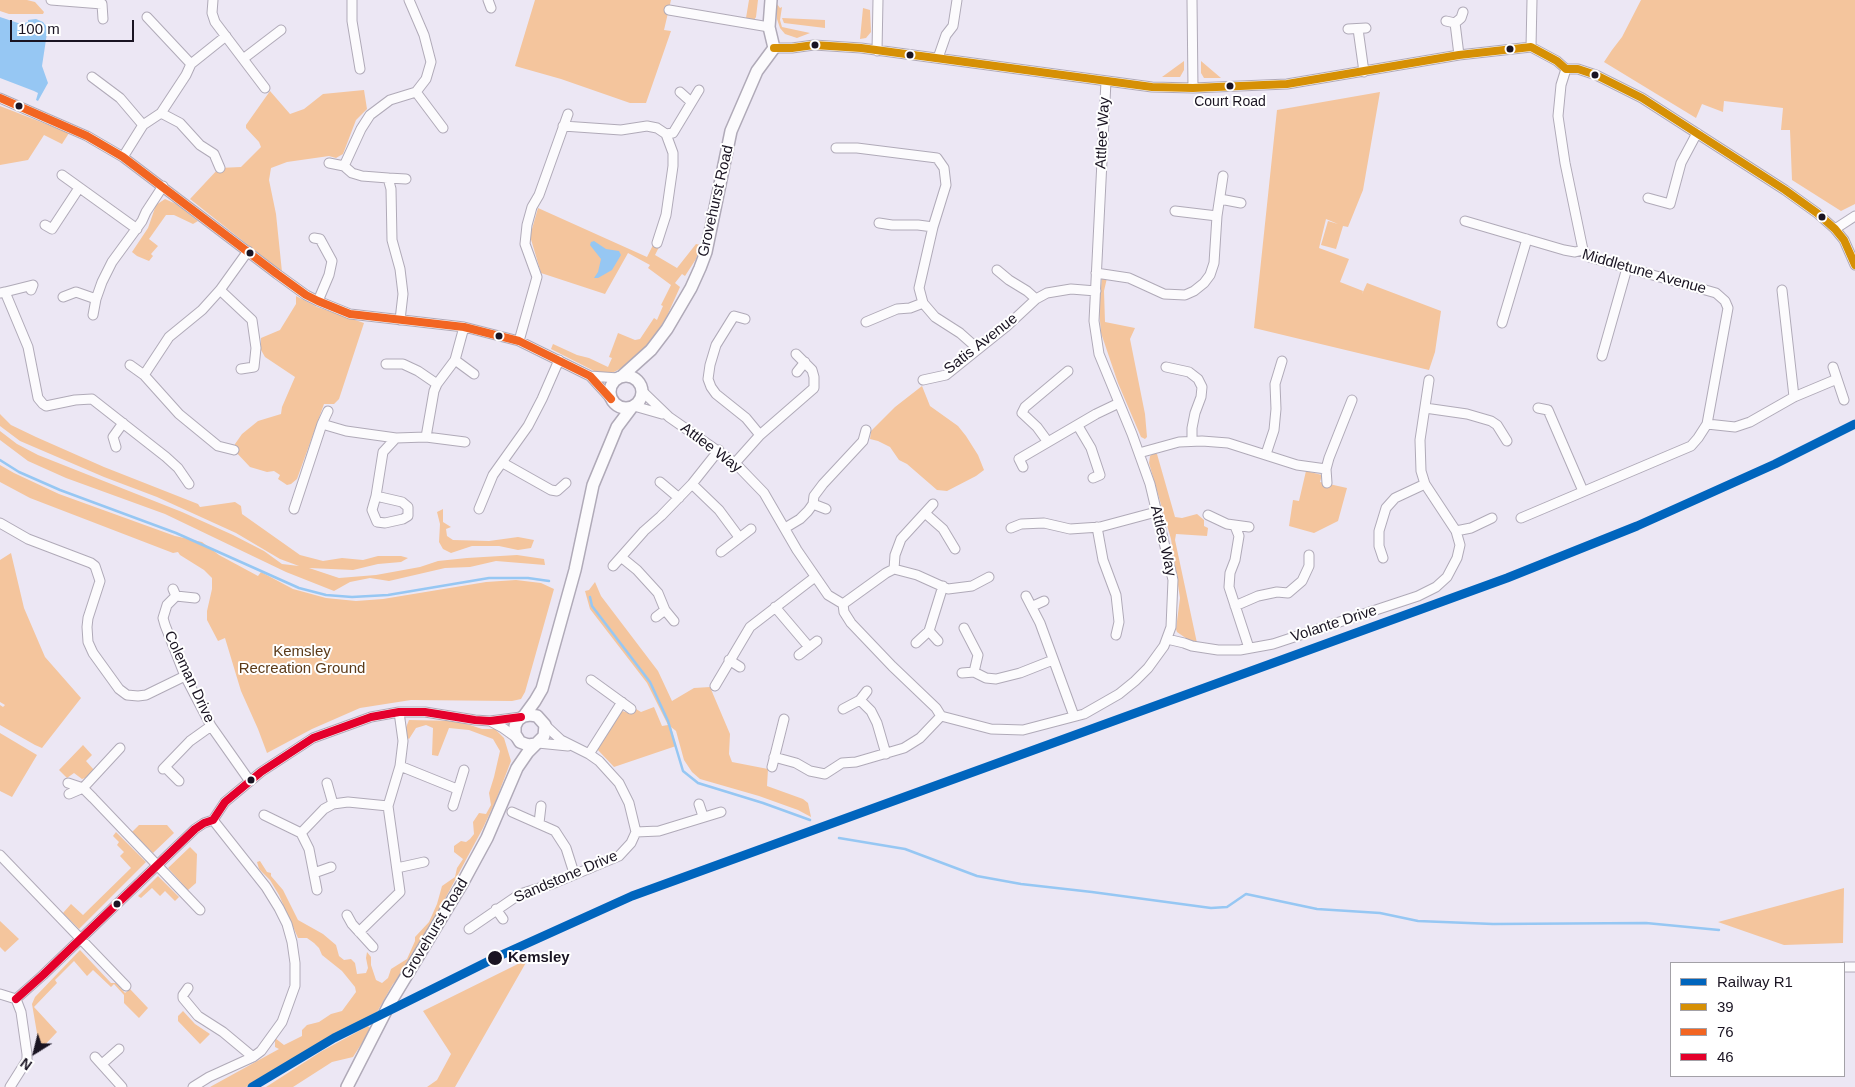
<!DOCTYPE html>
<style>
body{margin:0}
#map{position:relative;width:1855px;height:1087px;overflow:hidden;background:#ece7f4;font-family:Arial,sans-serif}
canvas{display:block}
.legend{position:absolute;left:1670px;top:962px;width:175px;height:115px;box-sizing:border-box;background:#fff;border:1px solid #a3a1a7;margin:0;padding:6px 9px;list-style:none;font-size:15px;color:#1a1422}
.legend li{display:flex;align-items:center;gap:10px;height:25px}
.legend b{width:25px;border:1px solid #a3a1a7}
.north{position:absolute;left:10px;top:1027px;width:50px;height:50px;-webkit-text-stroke:4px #fff;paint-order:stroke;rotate:216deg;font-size:14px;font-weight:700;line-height:20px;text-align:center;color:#1a1422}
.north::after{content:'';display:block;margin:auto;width:18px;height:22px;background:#1a1422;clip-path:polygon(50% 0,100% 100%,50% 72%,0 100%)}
.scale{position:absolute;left:10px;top:20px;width:124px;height:22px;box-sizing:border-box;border:2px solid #1a1422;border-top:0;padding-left:6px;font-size:15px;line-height:18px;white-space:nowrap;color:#1a1422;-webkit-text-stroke:4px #fff;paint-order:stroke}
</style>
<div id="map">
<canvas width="1855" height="1087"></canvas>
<ul class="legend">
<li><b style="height:6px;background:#0065bd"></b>Railway R1</li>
<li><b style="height:6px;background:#d69005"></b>39</li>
<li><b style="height:6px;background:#f26522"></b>76</li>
<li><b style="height:6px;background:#e4002b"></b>46</li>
</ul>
<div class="north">N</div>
<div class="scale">100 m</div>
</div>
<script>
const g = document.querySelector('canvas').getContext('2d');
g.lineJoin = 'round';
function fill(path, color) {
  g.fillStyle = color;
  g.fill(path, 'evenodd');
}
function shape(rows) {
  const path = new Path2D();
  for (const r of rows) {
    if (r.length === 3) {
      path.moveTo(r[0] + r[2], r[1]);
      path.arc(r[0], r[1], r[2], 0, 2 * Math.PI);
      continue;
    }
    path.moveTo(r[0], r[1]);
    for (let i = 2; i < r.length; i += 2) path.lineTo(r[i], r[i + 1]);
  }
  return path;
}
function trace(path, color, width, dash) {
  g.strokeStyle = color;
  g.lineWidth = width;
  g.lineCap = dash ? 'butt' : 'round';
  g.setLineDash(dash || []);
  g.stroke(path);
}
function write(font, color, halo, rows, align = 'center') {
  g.font = font + ' Arial,sans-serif';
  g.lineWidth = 4;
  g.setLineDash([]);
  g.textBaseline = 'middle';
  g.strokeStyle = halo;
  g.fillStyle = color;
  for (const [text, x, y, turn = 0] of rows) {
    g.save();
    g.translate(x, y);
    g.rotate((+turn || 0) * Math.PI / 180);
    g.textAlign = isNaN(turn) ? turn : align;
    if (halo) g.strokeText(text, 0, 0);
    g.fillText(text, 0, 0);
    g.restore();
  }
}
fill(shape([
 [0,0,27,0,35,2,44,12,43,14,9,14,0,11],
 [535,0,671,0,664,30,671,31,646,103,630,103,561,79,515,66],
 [749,0,758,0,756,17,754,20,746,18],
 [1641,0,1855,0,1855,204,1841,211,1792,180,1790,130,1781,130,1783,108,1724,101,1723,112,1702,104,1696,118,1604,62,1612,50,1622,37],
 [777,4,780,8,782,7,780,20,782,27,810,33,797,38,785,34,780,28,777,19],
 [863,8,870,10,871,32,866,38,860,39],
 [782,18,825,20,825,28,784,23],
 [1184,61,1184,70,1180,77,1162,77],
 [1201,61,1221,78,1204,78,1201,73],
 [364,90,367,109,356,120,343,154,336,158,329,156,287,162,271,168,269,180,276,214,282,272,190,199,219,168,241,167,261,147,259,142,246,128,246,125,270,91,290,114,304,109,323,94],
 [1380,92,1363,190,1348,227,1343,226,1336,249,1321,245,1328,221,1338,224,1326,219,1319,248,1349,259,1340,282,1363,291,1362,294,1367,283,1441,311,1435,352,1429,370,1254,328,1277,110],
 [0,106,69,133,62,144,44,135,28,160,0,165],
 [165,199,176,204,198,221,193,224,174,215,166,215,149,239,158,246,151,254,153,256,149,261,137,256,132,252,148,228,156,205],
 [538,208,647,257,654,243,660,245,655,255,677,268,696,244,700,245,696,259,685,276,682,274,675,283,680,287,667,316,652,341,629,364,614,372,598,373,551,349,553,344,577,355,589,358,608,367,612,358,609,357,618,333,635,340,640,339,654,318,657,320,663,306,661,305,671,285,648,268,650,265,628,253,605,294,541,273,530,236],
 [1102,277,1107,278,1104,291,1105,322,1135,328,1130,339,1145,414,1147,437,1145,439,1141,437,1118,383,1101,333,1099,308],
 [296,296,317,307,364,323,339,399,334,404,324,404,297,479,291,484,287,485,278,479,280,475,274,471,267,472,250,467,234,450,235,444,242,434,258,421,281,414,282,407,295,377,265,357,261,350,261,338,280,330,296,304],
 [922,386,930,406,958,426,966,436,978,455,984,470,976,476,947,491,937,490,907,464,899,460,890,447,878,441,870,439,871,431,895,407],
 [0,414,11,425,36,437,104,467,198,504,200,507,235,502,241,506,242,514,300,555,323,561,342,558,363,560,378,556,401,556,408,558,401,562,378,564,353,570,309,568,339,578,376,575,420,567,438,561,467,558,517,555,544,559,545,565,496,561,470,567,445,568,389,581,370,578,350,582,334,591,286,572,165,514,66,478,28,461,0,440,0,431,17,444,38,455,182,512,233,535,264,551,282,564,299,566,280,559,236,533,157,497,104,477,20,441,0,426],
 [1154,453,1157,454,1175,517,1182,518,1197,514,1204,520,1204,526,1208,528,1207,536,1176,534,1175,540,1197,643,1190,641,1177,632,1176,629,1180,598,1171,539,1149,463,1150,456],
 [0,465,14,473,59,494,175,536,202,542,219,555,258,576,261,572,293,589,326,598,356,601,383,599,486,582,516,580,541,583,554,589,525,692,521,699,512,701,411,700,360,708,312,729,267,753,258,729,241,691,225,638,218,641,207,620,207,611,212,589,212,578,204,570,180,555,178,552,173,553,30,498,0,482],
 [1306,471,1322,475,1320,482,1347,488,1338,521,1314,533,1289,526,1293,500,1299,501],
 [443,509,443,522,451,527,446,529,447,536,453,540,489,541,518,537,534,540,531,548,518,550,499,546,472,546,451,553,443,549,439,542,440,524,437,512],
 [11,553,24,608,45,657,81,698,42,748,35,745,0,725,0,705,3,707,5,705,0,702,0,560],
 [595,582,601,596,658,671,672,701,694,688,710,687,730,734,729,754,732,762,768,769,767,786,803,799,808,803,811,817,798,810,759,796,700,779,692,772,684,760,676,731,671,727,676,746,614,767,597,749,622,711,633,714,636,709,641,712,654,707,662,726,668,725,647,683,590,609,585,591,589,590],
 [409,720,458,721,482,729,495,729,504,738,511,761,496,800,483,828,432,923,418,944,403,974,393,984,377,1012,297,1056,246,1087,210,1087,279,1049,275,1047,275,1038,284,1045,302,1036,302,1030,307,1025,319,1022,331,1014,342,1011,356,992,355,987,342,971,322,955,319,948,314,943,307,938,298,938,279,895,270,880,259,869,257,862,260,861,267,872,271,873,271,876,283,890,298,920,323,934,336,945,339,956,344,960,351,959,355,963,357,974,366,973,368,968,366,958,367,952,371,957,371,965,376,980,382,983,388,978,391,969,407,959,415,941,415,937,429,922,437,904,442,886,455,877,457,868,463,859,454,852,454,846,461,841,466,842,470,839,474,834,473,822,479,813,486,814,491,805,489,793,494,777,500,751,493,739,469,730,449,728,438,756,432,755,433,728,426,725,416,728,409,739,405,736,405,730],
 [0,733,37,755,12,797,0,791],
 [83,745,92,755,86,761,94,770,85,778,82,779,74,773,67,778,59,770],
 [139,825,167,825,174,833,153,853,132,832],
 [116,832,146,862,79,929,63,913,71,904,83,915,131,868,120,856,124,852,117,845,119,842,113,836],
 [190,847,197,854,196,883,188,890,168,868],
 [158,876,179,897,175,901,165,891,160,896,152,888,141,898,138,896],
 [1844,888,1843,943,1784,945,1718,922],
 [0,921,19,939,5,952,0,947],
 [80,950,111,983,116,983,125,993,130,989,148,1008,139,1018,124,1003,124,995,114,984,111,987,93,970,87,976,74,961,55,980,57,983,34,1007,57,1032,40,1050,36,1046,38,1039,32,1004,35,997],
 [528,959,455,1087,427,1087,437,1080,451,1054,423,1011],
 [183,1011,195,1024,210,1034,200,1044,178,1021,178,1016],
 [368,1026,371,1029,353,1057,332,1062,293,1087,266,1087,322,1051]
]), '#f4c59d');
fill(shape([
 [0,17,21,24,28,22,28,20,36,19,43,22,46,26,47,33,42,66,48,83,38,101,36,100,38,93,34,91,0,78],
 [594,241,606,249,619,251,621,255,612,270,598,278,594,278,598,272,601,259,590,245,591,242]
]), '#96c7f3');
trace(shape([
 [0,460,19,472,60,490,176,533,299,588,326,595,352,597,388,595,489,578,528,578,549,581],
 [590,597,592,606,650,682,668,721,683,771,698,783,763,803,810,820],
 [839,838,905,849,977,876,1021,884,1092,892,1211,908,1227,907,1246,894,1317,909,1380,913,1418,921,1493,924,1646,923,1719,930]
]), '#96c7f3', 2.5);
const minor = shape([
 [51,0,102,4,103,19],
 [213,0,212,13,215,22,265,88],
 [352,0,352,21,360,69],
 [488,0,491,8],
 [1192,0,1193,88],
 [669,10,769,27],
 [147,17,191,64],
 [1446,21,1455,23,1459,55],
 [1455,23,1461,18,1463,12],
 [1348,29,1366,28],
 [1358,29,1364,72],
 [1531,47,1532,0],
 [774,48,792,48,814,45,861,48,1152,87,1193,88,1287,84,1459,55,1531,47,1557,61,1566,69,1578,69,1596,75,1642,98,1785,190,1817,213,1835,229,1844,240,1855,265],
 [877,51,878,0],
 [938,58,946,35,953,26,957,0],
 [243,59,281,30],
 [1566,69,1561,85,1558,116,1565,163,1583,250],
 [92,77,120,98,143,125],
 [416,92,443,128],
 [680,92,690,101],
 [0,98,87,136,123,157,277,274,306,295,318,301,350,314,464,327,519,341,590,376,611,399],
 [161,113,180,123,200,145,214,154,220,168],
 [563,126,621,130,647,126,657,128,666,134,673,153,673,166,666,215,657,243],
 [666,134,673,133,699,90],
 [836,148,857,148,937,158,944,168,946,185,933,227,919,288,923,303,935,317,960,333,978,349],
 [123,157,143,125,161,113,186,75,191,64,226,36],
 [329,163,344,166],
 [62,175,137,229],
 [388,178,406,179],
 [1648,198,1670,204,1681,163,1697,133],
 [1220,199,1241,203],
 [1175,211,1217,216],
 [1465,221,1564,250,1575,252,1583,250,1589,257,1716,293,1725,301,1728,308,1707,424,1698,438,1691,446,1521,518],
 [879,223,892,225,918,225,933,227],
 [45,225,52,229,79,188],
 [1835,229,1855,216],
 [314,238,320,239,332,261,329,275,318,301],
 [997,270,1009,280,1027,291,1036,299],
 [1096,273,1129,278,1164,294,1185,295,1194,291,1204,283,1210,275,1214,263,1217,216,1223,176],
 [220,290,252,320,256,348,254,367,241,369],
 [1782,290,1794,397],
 [5,292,33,285,31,290],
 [0,293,5,292,28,347,38,398,43,404,46,406,75,400,92,399,166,457,178,468,189,484],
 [63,297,76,292,96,299],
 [93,315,96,299,102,282,112,262,142,221,146,212,163,186],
 [745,319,734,316,716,345,710,365,708,379,711,387,716,394,746,418,760,435],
 [400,320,403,294,400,269,392,240,391,189,388,178,362,176,352,173,344,166,361,129,370,115,390,100,416,92,426,79,431,62,424,35,409,0],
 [866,322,897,309,910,308,923,303],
 [1502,323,1527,239],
 [519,341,537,277,525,244,527,225,532,207,539,195,568,114],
 [1602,356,1627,268],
 [455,360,474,374],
 [386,364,403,364,418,371,437,384],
 [130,365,144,375,179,414,218,446,234,450],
 [1166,367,1189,372,1198,379,1202,387,1201,397,1195,413,1192,428,1192,440],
 [1833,367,1844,400],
 [797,372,805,362],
 [144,375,169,337,202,310,220,290,248,251],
 [590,376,618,378],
 [923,380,946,375,1007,326,1036,299,1047,293,1071,289,1096,291],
 [642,391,669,417,735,463,764,493,797,550,828,595,843,604,844,612,851,623,892,666,936,708,941,716,991,729,1023,730,1084,714,1119,694,1135,681,1148,668,1164,646,1171,627,1173,580,1150,484,1132,434,1099,354,1094,321,1106,81],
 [634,406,662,414],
 [1425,408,1467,414,1491,421,1497,425,1507,441],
 [1538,408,1548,410,1583,491],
 [328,411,322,424,346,431,396,438,426,437,465,442],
 [1707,424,1735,427,1750,422,1794,397,1837,379],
 [1078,426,1091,448,1100,475,1093,478],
 [426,437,434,391,437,384,455,360,464,327],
 [1048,442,1037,427,1022,413,1025,407,1068,371],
 [116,447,113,437,123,423],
 [1139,453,1179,442,1202,441,1228,443,1297,465,1326,469],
 [1266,454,1274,430,1276,409,1275,384,1282,361],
 [503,463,551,490,557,491,566,483],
 [735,463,760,435,814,388,814,377,812,370,796,354],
 [1023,467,1019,459,1096,414,1119,403],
 [660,482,679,498],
 [1327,483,1326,469,1329,458,1352,400],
 [692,484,719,510,739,537],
 [376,496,402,502,408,507,408,516,403,519,385,523,377,522,372,510,376,496,383,452,396,438],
 [813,504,826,509],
 [294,509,322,424],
 [479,509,493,475,528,426,542,399,559,360],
 [926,514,943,529,955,549],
 [1208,515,1227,524,1249,527],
 [0,523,28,539,91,563,95,566,100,581,88,618,87,627,88,642,93,653,119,689,127,695,138,696,146,695,185,676],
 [1235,526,1239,536,1235,560,1230,573,1229,587,1249,648],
 [1097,527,1103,560,1116,595,1119,622,1116,635],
 [785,528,800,519,808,511,813,504,814,496,823,484,863,441,866,430],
 [1011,528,1021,524,1044,523,1070,529,1100,527,1156,512],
 [1456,531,1471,528,1492,518],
 [721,552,751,529],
 [621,557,637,570,658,593,665,610,674,621],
 [1383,558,1379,546,1379,531,1386,508,1395,498,1425,484],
 [613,566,644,531,661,516,692,484,719,450],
 [894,569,895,555,901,539,933,504],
 [173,589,176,596,195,598],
 [176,596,167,605,163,618,165,625,185,676,211,726,249,780],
 [1026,596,1040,623,1074,716],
 [843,604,886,573,894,569,917,575,948,589,972,586,989,577],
 [1033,606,1044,601],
 [1235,606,1258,596,1277,592,1288,593,1302,581,1309,566,1309,555],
 [775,607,809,647],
 [656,617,665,610],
 [964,628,978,655,974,672],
 [929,631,943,586],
 [1167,639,1184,643,1192,646,1218,650,1240,650,1273,644,1418,596,1436,587,1447,577,1457,558,1460,545,1456,531,1425,484,1421,471,1420,440,1429,380],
 [916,643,929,631,938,641],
 [799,655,817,641],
 [729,660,740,667],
 [962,673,974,672,986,678,996,679,1020,673,1053,660],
 [591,680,631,709],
 [715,686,750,627,815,577],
 [860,700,871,711,877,723,886,754],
 [843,709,860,700,867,691],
 [490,721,503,728,517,738],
 [538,743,568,746],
 [589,754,622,702],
 [774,757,796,763,810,771,825,774,842,763,856,762,904,748,920,738,941,716],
 [400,766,457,789],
 [165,767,179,781],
 [772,767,784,719],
 [163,769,190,741,211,726],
 [68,783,83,788,93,798,200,910],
 [327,783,333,804],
 [69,794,83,788,120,748],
 [699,804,703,816],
 [453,806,464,770],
 [512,812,555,831,566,848,574,873],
 [264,815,301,833,309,849,317,890],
 [539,823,541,806],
 [636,832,659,831,721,812],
 [301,833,324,809,333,804,348,802,388,806],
 [0,855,126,986],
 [397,868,424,862],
 [314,873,331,867],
 [496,909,503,919],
 [347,915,352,924,373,947],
 [469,929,520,894,552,884,619,856,631,843,636,832,629,803,619,783,599,761,589,754,561,740,545,725],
 [359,932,400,892,388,806,400,766,403,741,399,712],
 [1844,967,1855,967],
 [188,988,183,995,183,998,198,1016,223,1032,253,1057],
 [0,994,16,999],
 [16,999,43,975,195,829,204,823,213,820,225,802,261,772,313,738,371,717,399,712,425,712,475,720,490,721,521,717],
 [95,1057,122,1087],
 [102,1064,119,1049],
 [10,1087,27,1060,27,1054,21,1012,16,999],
 [193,1087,209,1077,253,1057,261,1051,282,1022,295,986,295,963,292,942,287,924,279,908,266,887,213,820]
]);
const tertiary = shape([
 [626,392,16],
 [621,377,651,350,667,329,691,288,700,268,706,252,731,131,757,71,774,48,769,27,771,0],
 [524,716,530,715,537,716,545,725,544,736,536,744,528,745,520,742,515,734,515,726,518,720,524,716,535,701,542,689,575,570,593,485,617,427,632,407],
 [347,1087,390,1003,462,884,487,838,517,768,528,752,536,744]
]);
trace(minor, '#b0aab8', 11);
trace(tertiary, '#b0aab8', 14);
trace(minor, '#fcfbfd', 9);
trace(tertiary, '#fcfbfd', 11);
trace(shape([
 [774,48,792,48,814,45,861,48,1152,87,1193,88,1287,84,1459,55,1531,47,1557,61,1566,69,1578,69,1596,75,1642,98,1785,190,1817,213,1835,229,1844,240,1855,265]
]), '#d69005', 8);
trace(shape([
 [0,98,87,136,123,157,277,274,306,295,318,301,350,314,464,327,519,341,590,376,611,399]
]), '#f26522', 8);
trace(shape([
 [16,999,43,975,195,829,204,823,213,820,225,802,261,772,313,738,371,717,399,712,425,712,475,720,490,721,521,717]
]), '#e4002b', 8);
trace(shape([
 [252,1087,334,1038,497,957,632,896,1507,578,1637,526,1775,464,1855,424]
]), '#0065bd', 9);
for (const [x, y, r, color] of [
 [815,45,4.5,"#1a1422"],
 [1510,49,4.5,"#1a1422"],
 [910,55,4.5,"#1a1422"],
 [1595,75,4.5,"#1a1422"],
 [1230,86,4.5,"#1a1422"],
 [19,106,4.5,"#1a1422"],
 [1822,217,4.5,"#1a1422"],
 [250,253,4.5,"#1a1422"],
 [499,336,4.5,"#1a1422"],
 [251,780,4.5,"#1a1422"],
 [117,904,4.5,"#1a1422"],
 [495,958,8,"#1a1422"]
]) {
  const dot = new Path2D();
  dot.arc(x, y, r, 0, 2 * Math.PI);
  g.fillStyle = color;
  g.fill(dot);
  trace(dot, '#fff', 2);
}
write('14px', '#1a1422', '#fff', [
 ["Court Road",1230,102]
]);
write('15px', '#1a1422', '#fff', [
 ["Attlee Way",1103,133,-87],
 ["Grovehurst Road",716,201,-77],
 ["Middletune Avenue",1644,272,16],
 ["Satis Avenue",981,344,-38],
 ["Attlee Way",711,448,37],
 ["Attlee Way",1163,541,77],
 ["Volante Drive",1334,624,-18],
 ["Coleman Drive",189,677,65],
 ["Sandstone Drive",566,877,-23],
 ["Grovehurst Road",435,929,-59]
]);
write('15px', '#5b3a18', '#fff', [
 ["Kemsley",302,652],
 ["Recreation Ground",302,669]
]);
write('bold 15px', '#1a1422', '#fff', [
 ["Kemsley",508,958]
], 'left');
</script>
